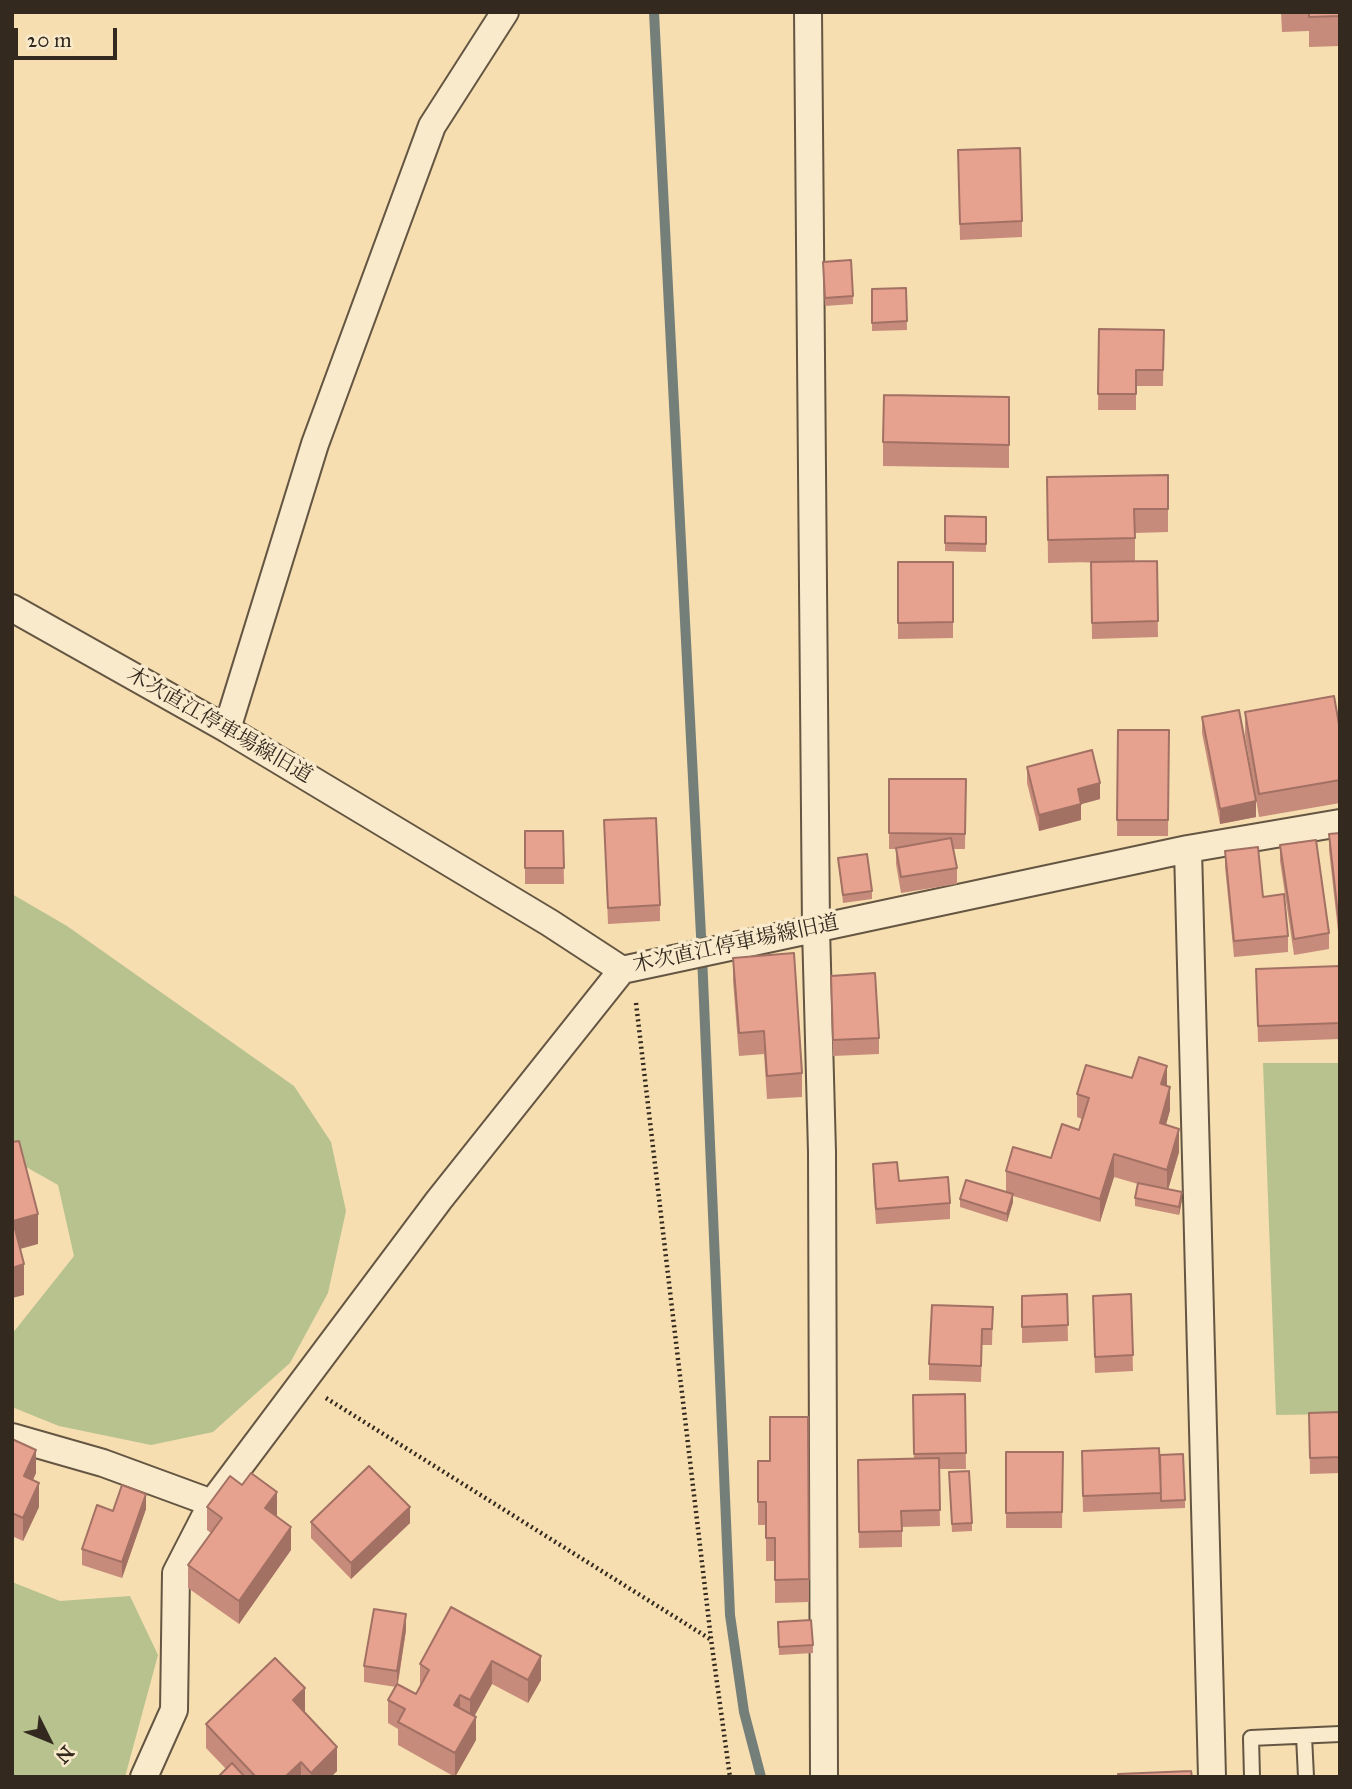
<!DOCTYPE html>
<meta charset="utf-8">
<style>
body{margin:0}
#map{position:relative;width:1352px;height:1789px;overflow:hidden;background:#f6deb0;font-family:"IM FELL Great Primer",serif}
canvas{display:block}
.frame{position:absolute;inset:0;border:14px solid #33291e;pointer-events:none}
.north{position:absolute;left:14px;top:1705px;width:70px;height:70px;-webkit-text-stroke:5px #f9eacc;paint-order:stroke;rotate:133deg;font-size:19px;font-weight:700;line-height:28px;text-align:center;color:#33291e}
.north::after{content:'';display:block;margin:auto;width:24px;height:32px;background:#33291e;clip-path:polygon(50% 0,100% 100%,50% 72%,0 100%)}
.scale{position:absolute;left:14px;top:28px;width:103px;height:32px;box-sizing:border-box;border:4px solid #33291e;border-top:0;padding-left:9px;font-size:21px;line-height:24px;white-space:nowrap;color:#33291e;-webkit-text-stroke:5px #f9eacc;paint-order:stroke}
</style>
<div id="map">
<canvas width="1352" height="1789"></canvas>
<div class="frame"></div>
<div class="north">N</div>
<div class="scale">20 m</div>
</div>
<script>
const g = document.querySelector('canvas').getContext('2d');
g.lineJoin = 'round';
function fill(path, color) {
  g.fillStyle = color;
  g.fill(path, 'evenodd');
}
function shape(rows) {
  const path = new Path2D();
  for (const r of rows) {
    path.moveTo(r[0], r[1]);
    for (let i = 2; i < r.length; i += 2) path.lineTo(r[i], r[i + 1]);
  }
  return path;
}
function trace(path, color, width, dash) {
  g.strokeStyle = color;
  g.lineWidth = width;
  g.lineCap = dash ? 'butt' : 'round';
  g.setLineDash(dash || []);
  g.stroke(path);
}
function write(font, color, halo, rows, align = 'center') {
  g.font = font + ' "IM FELL Great Primer","Noto Serif JP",serif';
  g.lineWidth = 7;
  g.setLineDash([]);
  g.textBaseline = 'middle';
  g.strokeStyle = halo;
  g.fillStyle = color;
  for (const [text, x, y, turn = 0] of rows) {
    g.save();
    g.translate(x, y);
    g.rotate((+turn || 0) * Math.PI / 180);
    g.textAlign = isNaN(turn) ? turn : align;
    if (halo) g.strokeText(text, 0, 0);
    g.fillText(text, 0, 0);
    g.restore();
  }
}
fill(shape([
 [12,894,67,926,294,1086,331,1142,346,1211,328,1293,290,1363,213,1432,151,1445,59,1426,12,1407,12,1334,74,1256,58,1185,12,1159],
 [1263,1063,1340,1063,1340,1414,1276,1415],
 [12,1582,60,1601,130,1596,158,1655,125,1777,12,1777]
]), '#b7c28f');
trace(shape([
 [654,12,702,955,730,1615,744,1712,761,1777]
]), '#757f79', 10);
const service = shape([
 [1304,1736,1306,1777],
 [1252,1777,1251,1738,1340,1734]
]);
const minor = shape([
 [808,12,816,928,822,1152,824,1777],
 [12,608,227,729,550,923,622,970,1188,849,1340,823],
 [227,729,315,444,432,126,505,12],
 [1188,849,1212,1777],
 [12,1437,103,1463,212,1503],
 [144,1777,174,1710,176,1573,212,1503,439,1200,622,970]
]);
trace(service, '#645642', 18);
trace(minor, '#645642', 30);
trace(shape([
 [636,1003,711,1639,730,1777],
 [326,1398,710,1639]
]), '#33291e', 4.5, [2, 3.5]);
trace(service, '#f9eacc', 14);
trace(minor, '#f9eacc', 26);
fill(shape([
 [1281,12,1340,12,1340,46,1309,47,1309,31,1282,32],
 [958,150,1022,221,1022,237,960,240],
 [823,270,853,296,853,304,825,306],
 [906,288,907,330,872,331,872,289],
 [1099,329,1164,330,1163,386,1136,386,1136,410,1098,410],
 [1009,397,1009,468,883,466,883,442],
 [1168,475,1168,532,1135,533,1135,561,1048,563,1047,477],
 [945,516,986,517,986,552,945,551],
 [1157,561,1158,637,1092,639,1091,562],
 [898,562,953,562,953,638,898,639],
 [1245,712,1340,730,1340,803,1259,817,1245,735],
 [1202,717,1256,817,1220,824,1202,733],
 [1118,730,1169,730,1168,836,1117,836],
 [1027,767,1100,799,1081,804,1081,820,1039,831,1027,783],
 [889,779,966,779,965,849,953,849,957,868,957,884,901,893,896,864,896,849,889,849],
 [604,820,660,905,660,921,608,924],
 [525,831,563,831,564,884,525,884],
 [1340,833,1340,940,1339,940,1329,850,1329,834],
 [1280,845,1329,933,1329,949,1294,955,1280,861],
 [1225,851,1263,897,1288,936,1288,952,1234,957,1225,867],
 [838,858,872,891,872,899,843,903],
 [733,958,802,1073,802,1097,767,1099,764,1054,739,1056,733,981],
 [1340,966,1340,1039,1258,1042,1256,969],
 [831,976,879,1038,879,1054,833,1056],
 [1132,1078,1167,1086,1170,1110,1166,1125,1179,1152,1168,1190,1182,1200,1179,1215,1135,1206,1135,1198,1138,1184,1114,1177,1100,1222,1013,1196,1013,1202,1007,1222,960,1207,960,1199,1006,1192,1006,1171,1051,1158,1079,1130,1082,1119,1077,1117,1077,1094],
 [873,1164,899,1181,950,1203,950,1219,876,1224,873,1180],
 [1067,1294,1068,1341,1022,1343,1022,1296],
 [1131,1294,1133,1371,1095,1373,1093,1296],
 [993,1307,992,1345,982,1345,981,1382,929,1380,929,1364],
 [965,1394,966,1469,939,1469,940,1526,902,1527,902,1547,859,1548,858,1460,914,1459,913,1395],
 [1340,1412,1340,1473,1310,1474,1309,1413],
 [808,1417,809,1602,775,1603,775,1561,766,1561,766,1525,758,1525,758,1461,770,1461],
 [12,1439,36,1473,33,1480,39,1507,23,1541,12,1536],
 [1006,1452,1063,1452,1062,1528,1006,1528],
 [1160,1455,1185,1500,1185,1508,1083,1512,1082,1467],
 [949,1472,972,1523,972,1531,952,1532],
 [207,1507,277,1515,276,1516,291,1550,239,1624,188,1588,188,1565,211,1533,207,1530],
 [146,1509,122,1578,82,1565,82,1549,113,1511],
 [311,1522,410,1523,351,1579,311,1538],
 [451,1607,541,1680,528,1703,492,1684,474,1716,476,1740,455,1777,398,1745,398,1729,388,1723,388,1700,396,1687,364,1682,364,1666,406,1630,398,1684,416,1694,420,1687,420,1664],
 [778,1630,813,1645,813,1653,779,1655],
 [305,1711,304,1712,337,1771,331,1777,218,1777,226,1769,206,1748,206,1724]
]), '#c78b7b');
fill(shape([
 [1100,783,1100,799,1078,805,1078,789],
 [1256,801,1256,817,1220,824,1220,809],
 [1081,804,1081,820,1039,831,1039,815],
 [1167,1066,1167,1089,1161,1084],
 [1170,1087,1170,1110,1160,1146,1160,1123],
 [1179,1129,1179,1152,1167,1193,1167,1170],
 [1114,1154,1114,1177,1100,1222,1100,1199],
 [1182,1192,1182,1200,1179,1215,1179,1207],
 [1013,1194,1013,1202,1007,1222,1007,1214],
 [38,1214,38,1244,13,1251,13,1221],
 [24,1264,24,1295,12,1298,12,1268],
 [36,1450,36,1473,24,1499,24,1476],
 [39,1483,39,1507,23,1541,23,1518],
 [277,1492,277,1515,265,1531,265,1508],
 [146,1494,146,1509,122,1578,122,1562],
 [410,1507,410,1523,351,1579,351,1563],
 [291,1527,291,1550,239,1624,239,1601],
 [406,1614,406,1630,397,1687,397,1671],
 [541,1656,541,1680,528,1703,528,1680],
 [492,1661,492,1684,470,1724,470,1700],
 [305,1688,305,1711,293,1724,293,1700],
 [460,1695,460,1718,454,1705],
 [476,1717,476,1740,455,1777,455,1753],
 [337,1747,337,1771,331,1777,311,1777,311,1773],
 [301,1762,301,1777,285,1777]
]), '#a27164');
const building = shape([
 [1309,12,1340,12,1340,16,1309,17,1309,12],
 [1020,148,1022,221,960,224,958,150,1020,148],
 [851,260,853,296,825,298,823,262,851,260],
 [906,288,907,321,872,323,872,289,906,288],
 [1099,329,1164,330,1163,370,1136,370,1136,394,1098,394,1099,329],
 [884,395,1009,397,1009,445,883,442,884,395],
 [1168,475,1168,509,1134,509,1135,538,1048,540,1047,477,1168,475],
 [945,516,986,517,986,544,945,543,945,516],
 [1157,561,1158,621,1092,623,1091,562,1157,561],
 [898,562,953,562,953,622,898,623,898,562],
 [1334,696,1340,730,1340,780,1259,794,1245,712,1334,696],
 [1239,710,1256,801,1220,809,1202,717,1239,710],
 [1118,730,1169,730,1168,820,1117,820,1118,730],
 [1092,750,1100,783,1078,789,1081,804,1039,815,1027,767,1092,750],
 [889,779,966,779,965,834,889,833,889,779],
 [656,818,660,905,608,908,604,820,656,818],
 [525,831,563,831,564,868,525,868,525,831],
 [1340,833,1340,924,1339,924,1329,834,1340,833],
 [951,838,957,868,901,877,896,848,951,838],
 [1316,840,1329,933,1294,939,1280,845,1316,840],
 [1258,847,1263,897,1284,894,1288,936,1234,941,1225,851,1258,847],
 [867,854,872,891,843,895,838,858,867,854],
 [794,953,802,1073,767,1076,764,1031,739,1033,733,958,794,953],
 [1340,966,1340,1023,1258,1026,1256,969,1340,966],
 [875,973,879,1038,833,1040,831,976,875,973],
 [1139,1057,1167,1066,1161,1084,1170,1087,1160,1123,1179,1129,1167,1170,1114,1154,1100,1199,1006,1171,1013,1147,1051,1158,1062,1124,1079,1130,1089,1098,1077,1094,1086,1065,1132,1078,1139,1057],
 [19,1141,38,1214,13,1221,24,1264,12,1268,12,1142,19,1141],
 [897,1162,899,1181,948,1177,950,1203,876,1209,873,1164,897,1162],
 [966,1180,1013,1194,1007,1214,960,1199,966,1180],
 [1138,1183,1182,1192,1179,1207,1135,1198,1138,1183],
 [1067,1294,1068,1325,1022,1327,1022,1296,1067,1294],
 [1131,1294,1133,1355,1095,1357,1093,1296,1131,1294],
 [932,1305,993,1307,992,1329,982,1329,981,1366,929,1364,932,1305],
 [965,1394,966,1453,914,1454,913,1395,965,1394],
 [1340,1412,1340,1457,1310,1458,1309,1413,1340,1412],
 [770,1417,808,1417,809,1579,775,1580,775,1538,766,1538,766,1502,758,1502,758,1461,770,1461,770,1417],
 [12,1439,36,1450,24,1476,39,1483,23,1518,12,1513,12,1439],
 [1159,1448,1161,1493,1083,1496,1082,1451,1159,1448],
 [1006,1452,1063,1452,1062,1512,1006,1513,1006,1452],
 [1183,1454,1185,1500,1161,1501,1160,1455,1183,1454],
 [939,1458,940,1510,901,1511,902,1531,859,1532,858,1460,939,1458],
 [369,1466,410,1507,351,1563,311,1522,369,1466],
 [969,1471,972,1523,952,1524,949,1472,969,1471],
 [251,1473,277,1492,265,1508,291,1527,239,1601,188,1565,222,1518,207,1507,230,1476,242,1485,251,1473],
 [122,1485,146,1494,122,1562,82,1549,97,1505,113,1511,122,1485],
 [451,1607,541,1656,528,1680,492,1661,470,1700,460,1695,454,1705,476,1717,455,1753,398,1722,405,1709,388,1700,397,1684,416,1694,429,1670,420,1664,451,1607],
 [374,1609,406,1614,397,1671,364,1666,374,1609],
 [811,1620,813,1645,779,1647,778,1622,811,1620],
 [275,1658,305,1688,293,1700,337,1747,311,1773,301,1762,285,1777,256,1777,206,1724,275,1658],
 [232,1763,245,1777,218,1777,232,1763],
 [1191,1771,1192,1777,1118,1777,1118,1774,1191,1771]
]);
fill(building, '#e7a28f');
trace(building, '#a27164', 2);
write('21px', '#33291e', '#f9eacc', [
 ["木次直江停車場線旧道",219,726,30],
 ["木次直江停車場線旧道",736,945,-12]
]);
</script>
